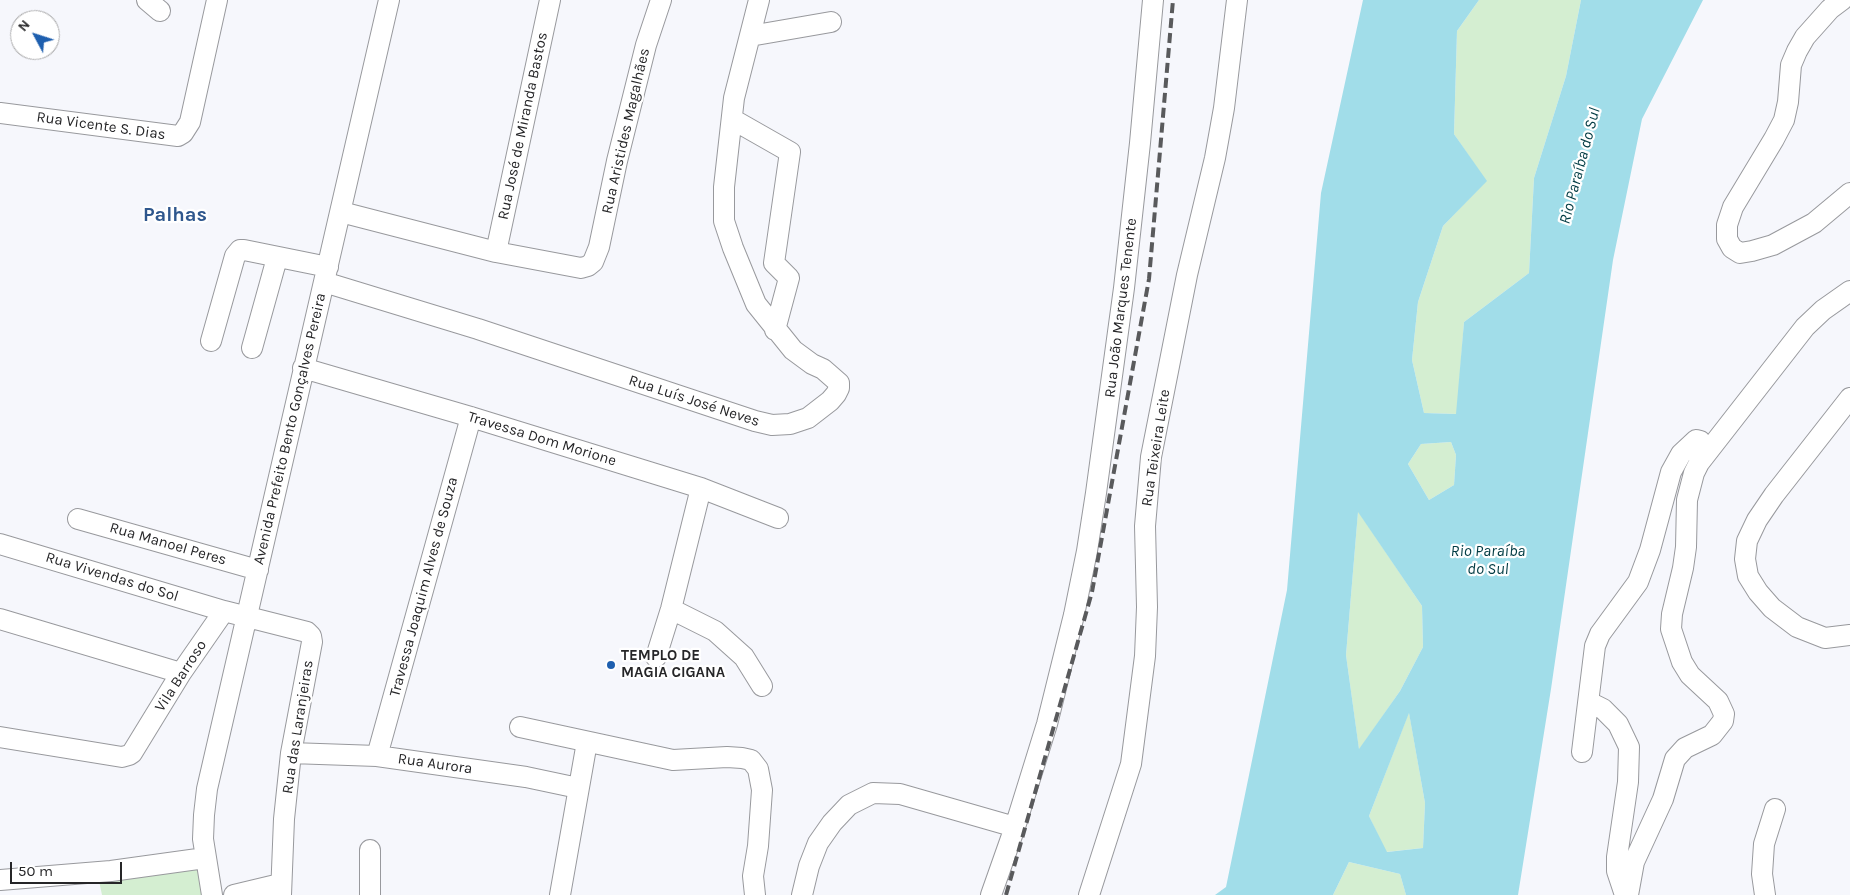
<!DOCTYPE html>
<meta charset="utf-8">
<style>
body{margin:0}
#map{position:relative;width:1850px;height:895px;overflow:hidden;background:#f6f7fc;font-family:Karla,sans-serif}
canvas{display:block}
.north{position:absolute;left:10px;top:10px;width:50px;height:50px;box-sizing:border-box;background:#fff;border:1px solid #a8a8a9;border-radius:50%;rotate:310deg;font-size:14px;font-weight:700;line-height:20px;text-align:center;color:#262628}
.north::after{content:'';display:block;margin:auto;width:18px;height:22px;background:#1e5faf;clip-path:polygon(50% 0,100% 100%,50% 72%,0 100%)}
.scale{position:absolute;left:10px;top:862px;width:112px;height:22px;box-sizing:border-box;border:2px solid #262628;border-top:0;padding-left:6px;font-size:15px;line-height:18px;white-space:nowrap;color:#262628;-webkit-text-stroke:4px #fff;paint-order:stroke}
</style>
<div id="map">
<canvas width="1850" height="895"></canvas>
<div class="north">N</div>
<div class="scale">50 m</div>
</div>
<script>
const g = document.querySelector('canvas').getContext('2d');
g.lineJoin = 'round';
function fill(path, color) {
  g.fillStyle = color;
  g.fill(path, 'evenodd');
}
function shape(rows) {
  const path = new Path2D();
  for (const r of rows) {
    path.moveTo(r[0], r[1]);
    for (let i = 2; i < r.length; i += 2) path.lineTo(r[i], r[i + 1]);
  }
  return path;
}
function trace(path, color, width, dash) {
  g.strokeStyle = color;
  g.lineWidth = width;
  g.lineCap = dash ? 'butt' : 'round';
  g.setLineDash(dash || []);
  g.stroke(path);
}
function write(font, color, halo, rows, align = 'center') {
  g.font = font + ' Karla,sans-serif';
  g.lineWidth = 4.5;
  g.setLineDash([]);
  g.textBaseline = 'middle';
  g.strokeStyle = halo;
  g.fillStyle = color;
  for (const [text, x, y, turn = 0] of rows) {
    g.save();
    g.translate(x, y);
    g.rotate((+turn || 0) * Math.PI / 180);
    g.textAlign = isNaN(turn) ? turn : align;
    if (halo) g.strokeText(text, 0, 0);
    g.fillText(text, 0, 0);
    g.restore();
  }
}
fill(shape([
 [1479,0,1581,0,1566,76,1534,178,1529,273,1464,322,1457,414,1424,413,1412,360,1418,302,1443,226,1486,181,1454,134,1457,31],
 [1451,442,1456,455,1454,485,1429,500,1408,464,1421,444],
 [1358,511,1422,606,1423,647,1400,691,1359,750,1346,655],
 [1409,712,1425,803,1423,848,1386,852,1369,816],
 [1349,862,1400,874,1406,895,1333,895],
 [209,866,214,895,102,895,98,876]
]), '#d4eed1');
fill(shape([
 [1363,0,1479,0,1457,31,1454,134,1487,181,1443,226,1418,302,1412,360,1424,413,1456,414,1464,322,1529,273,1534,178,1566,76,1581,0,1703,0,1642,119,1613,260,1551,689,1518,895,1406,895,1400,874,1349,862,1333,895,1215,895,1226,887,1287,590,1321,193],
 [1451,442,1456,455,1454,485,1429,500,1408,464,1421,444],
 [1358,512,1422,606,1423,647,1400,691,1359,749,1346,655],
 [1409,713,1425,803,1423,848,1387,852,1369,816]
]), '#a1dde9');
const minor = shape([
 [147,0,160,11],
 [1842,0,1830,9,1805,37,1797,51,1791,65,1788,102,1784,120,1774,139,1733,207,1727,225,1727,239,1732,248,1740,253,1752,251,1773,245,1814,223,1850,193],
 [750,36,831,22],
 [0,113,178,136,183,133,190,122,217,0],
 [732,119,790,152,774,263,789,278,775,330],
 [341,212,496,252,581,268,588,266,593,262,599,247,617,161,646,45,661,0],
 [496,252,550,0],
 [324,282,478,329,755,421,772,425,790,424,808,418,830,401,836,394,839,388,839,383,823,369,812,364,793,350,756,304,733,248,724,221,724,187,734,98,759,0],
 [211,341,235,256,240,250,244,250,328,267],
 [252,348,277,258],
 [303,368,471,417,701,488,778,518],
 [1850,398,1774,495,1757,520,1747,541,1745,559,1748,576,1758,592,1772,608,1797,627,1825,638,1850,635],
 [78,519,258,570],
 [0,544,224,611],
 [671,609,715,631,744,657,762,686],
 [0,619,181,673],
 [656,657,671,609,701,488],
 [1589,702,1603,709,1618,724,1629,747,1628,782,1617,857,1617,871,1625,895],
 [520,727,673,760,727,757,742,758,751,760,758,769,762,790,758,846,753,876,755,895],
 [0,737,122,757,129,755,132,753,181,673,224,611,307,632,311,636,312,642,291,753,284,819,281,895],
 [1582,752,1595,646,1600,634,1638,582,1650,550,1671,472,1681,454,1696,440,1700,441,1701,445,1699,463],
 [291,753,377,756,526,777,578,788],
 [377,756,471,417],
 [0,880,111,871,205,858],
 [212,895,203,839,204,815,207,789,389,0],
 [234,895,280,884],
 [370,895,370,850],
 [560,895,587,742],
 [802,895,809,866,818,843,832,823,849,805,873,793,900,794,1015,827],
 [991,895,1015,827,1047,724,1074,615,1087,551,1096,493,1124,288,1140,143,1153,0],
 [1089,895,1131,764,1145,656,1147,607,1145,526,1151,457,1187,275,1215,158,1224,108,1237,0],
 [1628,895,1634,862,1663,799,1675,759,1685,748,1712,735,1723,721,1724,714,1718,701,1690,675,1682,662,1671,629,1672,614,1683,568,1686,547,1687,500,1694,473,1699,463,1805,327,1823,310,1850,291],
 [1765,895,1762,874,1764,844,1775,809]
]);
trace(minor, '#98999d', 22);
trace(minor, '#fff', 20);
trace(shape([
 [1006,895,1092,592,1149,279,1173,0]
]), '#595a5c', 4, [10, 5]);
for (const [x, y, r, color] of [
 [611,665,5,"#1e5faf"]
]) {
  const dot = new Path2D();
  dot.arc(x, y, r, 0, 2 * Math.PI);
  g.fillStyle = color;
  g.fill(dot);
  trace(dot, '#fff', 2);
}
write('15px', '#262628', '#fff', [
 ["Rua Vicente S. Dias",101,126,8],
 ["Rua José de Miranda Bastos",523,126,-78],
 ["Rua Aristides Magalhães",626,131,-77],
 ["Rua João Marques Tenente",1121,308,-83],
 ["Rua Luís José Neves",694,401,18],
 ["Avenida Prefeito Bento Gonçalves Pereira",290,429,-77],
 ["Travessa Dom Morione",542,439,17],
 ["Rua Teixeira Leite",1156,448,-81],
 ["Rua Manoel Peres",168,544,16],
 ["Rua Vivendas do Sol",112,577,17],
 ["Travessa Joaquim Alves de Souza",424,587,-75],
 ["Vila Barroso",181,676,-57],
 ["Rua das Laranjeiras",298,727,-81],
 ["Rua Aurora",435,764,8]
]);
write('bold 15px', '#262628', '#fff', [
 ["TEMPLO DE",621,656],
 ["MAGIA CIGANA",621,673]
], 'left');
write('italic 16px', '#003b43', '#fff', [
 ["Rio Paraíba do Sul",1580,166,-75],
 ["Rio Paraíba",1488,551],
 ["do Sul",1488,569]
]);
write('bold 20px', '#2f578d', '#fff', [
 ["Palhas",175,215]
]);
</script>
